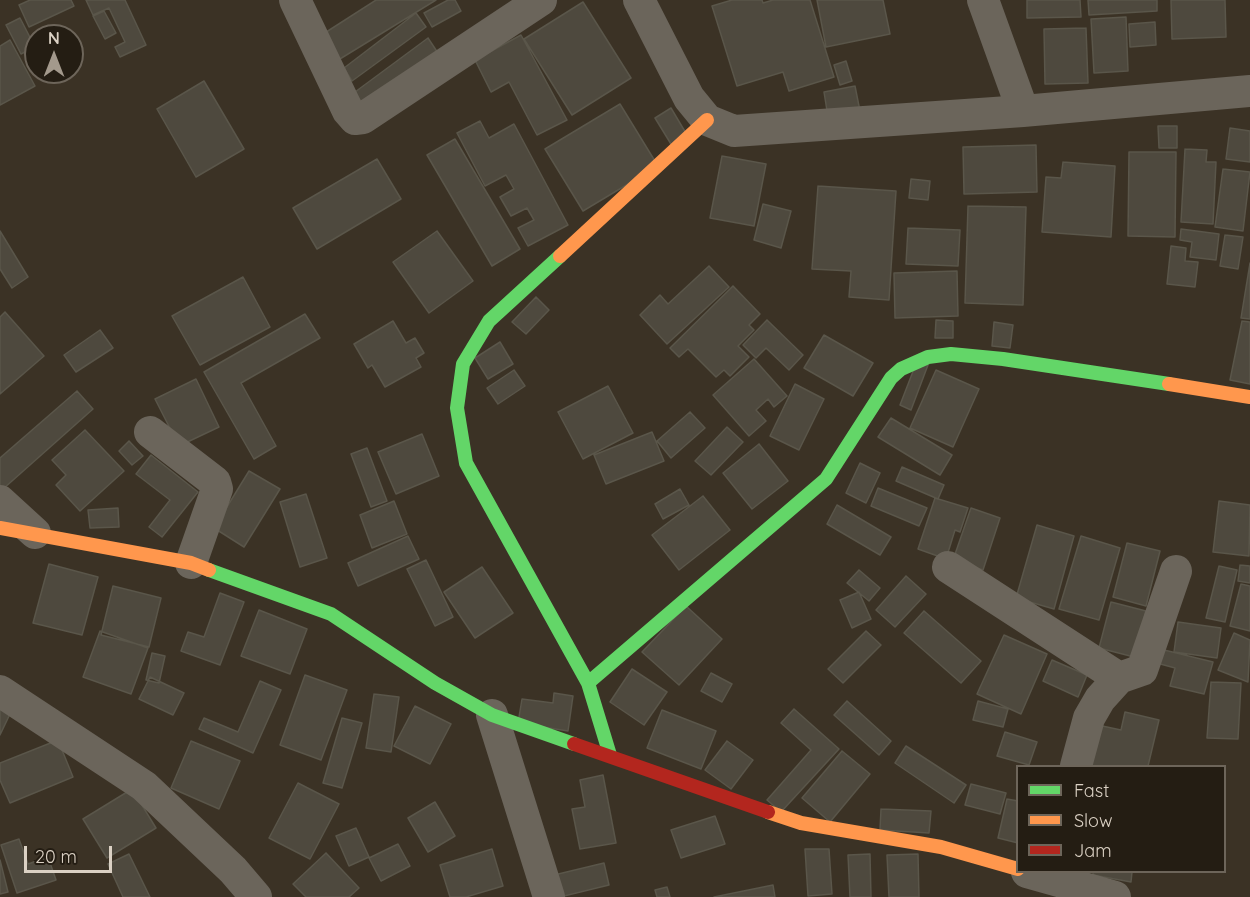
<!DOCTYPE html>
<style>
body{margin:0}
#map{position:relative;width:1250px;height:897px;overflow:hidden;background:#3b3225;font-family:Quicksand,sans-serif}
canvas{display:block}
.legend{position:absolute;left:1016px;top:765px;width:210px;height:108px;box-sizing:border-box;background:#241d13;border:2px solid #6d655a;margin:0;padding:8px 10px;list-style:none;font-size:18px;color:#dbd1c4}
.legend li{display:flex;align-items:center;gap:12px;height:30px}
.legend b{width:30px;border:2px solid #6d655a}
.north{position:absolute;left:24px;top:24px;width:60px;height:60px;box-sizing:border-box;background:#241d13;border:2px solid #6d655a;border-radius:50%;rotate:0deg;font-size:16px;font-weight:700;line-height:24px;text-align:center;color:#dbd1c4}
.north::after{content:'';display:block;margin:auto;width:21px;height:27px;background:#a3998c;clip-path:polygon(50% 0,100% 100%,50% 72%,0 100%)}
.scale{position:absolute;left:24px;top:846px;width:88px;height:27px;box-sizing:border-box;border:3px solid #dbd1c4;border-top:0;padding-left:8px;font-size:18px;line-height:21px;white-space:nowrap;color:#dbd1c4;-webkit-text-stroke:4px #241d13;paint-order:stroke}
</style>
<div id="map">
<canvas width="1250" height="897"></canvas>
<ul class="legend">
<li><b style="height:8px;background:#63d668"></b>Fast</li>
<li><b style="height:8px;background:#ff974d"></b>Slow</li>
<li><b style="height:8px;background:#b3261e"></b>Jam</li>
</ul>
<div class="north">N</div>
<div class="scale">20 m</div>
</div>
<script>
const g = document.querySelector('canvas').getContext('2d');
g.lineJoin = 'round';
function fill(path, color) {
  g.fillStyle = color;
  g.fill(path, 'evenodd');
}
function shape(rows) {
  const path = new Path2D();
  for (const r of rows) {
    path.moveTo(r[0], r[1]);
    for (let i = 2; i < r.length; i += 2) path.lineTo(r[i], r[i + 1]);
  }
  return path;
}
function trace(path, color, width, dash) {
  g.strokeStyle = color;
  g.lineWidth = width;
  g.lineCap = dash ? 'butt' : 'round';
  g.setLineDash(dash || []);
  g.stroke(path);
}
const building = shape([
 [30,0,71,0,74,6,29,27,19,5,30,0],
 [86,0,125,0,146,45,120,57,115,47,125,42,109,8,93,15,86,0],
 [376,0,436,0,335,62,320,36,376,0],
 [448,0,455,0,461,11,432,27,424,13,448,0],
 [732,0,762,0,763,3,773,0,810,0,834,77,789,91,783,72,737,86,712,6,732,0],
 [817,0,883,0,890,34,826,47,817,0],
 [1027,0,1080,0,1081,17,1027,18,1027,0],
 [1088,0,1157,0,1157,11,1089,15,1088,0],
 [1171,0,1225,0,1226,37,1172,39,1171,0],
 [583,2,631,78,572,115,524,39,583,2],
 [104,11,116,33,105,39,93,16,104,11],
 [416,13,426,27,352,81,344,68,416,13],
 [1126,17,1128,71,1094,73,1091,19,1126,17],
 [20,18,35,47,21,54,6,25,20,18],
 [1155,22,1156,45,1130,47,1129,24,1155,22],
 [1086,28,1088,83,1045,84,1044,29,1086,28],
 [521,35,567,120,537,135,509,82,491,92,475,60,521,35],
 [428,38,438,53,364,107,355,92,428,38],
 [10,40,35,86,0,105,0,46,10,40],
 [846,61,852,81,840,85,834,65,846,61],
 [204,81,244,149,196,177,157,109,204,81],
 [855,86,860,111,828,117,824,92,855,86],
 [620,104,658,166,583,211,545,149,620,104],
 [671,108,690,140,674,149,655,118,671,108],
 [480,121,489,138,514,124,568,225,528,246,518,228,534,220,527,208,511,216,500,197,514,189,506,175,485,186,457,133,480,121],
 [1158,126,1177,126,1177,148,1159,148,1158,126],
 [1230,128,1250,131,1250,162,1226,159,1230,128],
 [455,139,520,249,492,266,427,155,455,139],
 [1036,145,1037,192,964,194,963,147,1036,145],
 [1185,149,1207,150,1206,162,1216,162,1213,224,1181,222,1185,149],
 [1129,152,1176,152,1175,237,1128,236,1129,152],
 [722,156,766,164,754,226,710,218,722,156],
 [377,159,401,199,317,249,293,208,377,159],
 [1063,162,1115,166,1111,237,1042,232,1046,177,1061,178,1063,162],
 [1223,169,1250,172,1243,231,1215,227,1223,169],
 [911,179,930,181,928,200,909,198,911,179],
 [818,186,896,191,889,300,849,297,851,271,812,269,818,186],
 [763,204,791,211,781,248,754,240,763,204],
 [968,206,1026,207,1023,305,965,303,968,206],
 [908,228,960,230,958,266,906,264,908,228],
 [1181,229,1219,234,1216,260,1190,257,1192,242,1180,240,1181,229],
 [0,231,28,277,12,288,0,269,0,231],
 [437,231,473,281,429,313,393,262,437,231],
 [1225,235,1243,237,1238,269,1220,266,1225,235],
 [1171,246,1186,248,1185,261,1198,262,1195,287,1167,284,1171,246],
 [1250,263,1250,319,1241,318,1250,263],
 [709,266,729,287,667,344,640,315,660,295,668,304,709,266],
 [957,271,958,316,895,318,894,273,957,271],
 [243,277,270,327,200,365,172,316,243,277],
 [733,286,760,314,749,325,754,330,738,346,749,357,730,376,724,370,716,377,688,349,679,357,670,348,733,286],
 [536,297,549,310,526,334,512,322,536,297],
 [5,312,44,356,0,394,0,317,5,312],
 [305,314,320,338,241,383,276,446,254,459,204,372,305,314],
 [767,320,803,355,789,370,766,348,756,358,743,345,767,320],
 [936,320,953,321,953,338,935,338,936,320],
 [393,321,406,343,415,338,424,353,416,358,421,367,385,387,372,365,368,368,354,344,393,321],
 [1242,321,1250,322,1250,384,1230,380,1242,321],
 [994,322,1013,325,1010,348,992,346,994,322],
 [100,330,113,348,76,372,64,355,100,330],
 [824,335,873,363,853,396,804,368,824,335],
 [500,342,513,364,488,379,475,358,500,342],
 [754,359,787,396,774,407,768,399,756,410,766,421,749,436,713,395,754,359],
 [917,361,928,365,911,410,900,405,917,361],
 [514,370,525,386,498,404,487,388,514,370],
 [936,370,979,389,953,447,910,428,936,370],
 [196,379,219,427,179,446,155,399,196,379],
 [795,384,824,399,799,450,770,436,795,384],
 [608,386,633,433,583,459,558,412,608,386],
 [77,391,93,409,3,489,0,486,0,458,77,391],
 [690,412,705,428,671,458,657,441,690,412],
 [891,418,952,455,940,475,878,437,891,418],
 [727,427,743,442,711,475,695,461,727,427],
 [85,430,124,471,80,511,56,485,66,475,52,460,85,430],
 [652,432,664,461,606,484,594,455,652,432],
 [422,434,439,476,396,494,378,452,422,434],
 [129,441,143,456,132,465,119,451,129,441],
 [759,444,788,481,752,509,723,473,759,444],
 [367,448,387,501,371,507,351,454,367,448],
 [151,455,198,492,162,537,149,527,170,500,136,474,151,455],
 [860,463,880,473,866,503,846,493,860,463],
 [902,467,944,485,938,499,896,481,902,467],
 [249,471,280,489,244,547,214,528,249,471],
 [878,488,927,508,919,526,871,506,878,488],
 [680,489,689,505,663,519,655,504,680,489],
 [306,494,327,558,300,567,280,502,306,494],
 [703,496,730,530,679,570,652,535,703,496],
 [935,498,968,508,960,532,955,530,946,559,918,549,935,498],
 [394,501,407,534,372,548,360,515,394,501],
 [1219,501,1250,505,1249,556,1213,552,1219,501],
 [837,505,891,537,880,555,827,524,837,505],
 [118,508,119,527,90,528,88,510,118,508],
 [971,508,1000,518,983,570,953,560,971,508],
 [1037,525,1074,536,1054,609,1016,598,1037,525],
 [408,536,419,559,358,586,348,563,408,536],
 [1081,536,1120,548,1099,620,1059,609,1081,536],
 [1127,543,1160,551,1146,606,1113,597,1127,543],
 [426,560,453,617,435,626,407,569,426,560],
 [49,564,98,577,82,635,33,623,49,564],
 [1240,565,1250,566,1250,583,1238,581,1240,565],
 [1219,566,1237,570,1225,622,1206,618,1219,566],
 [482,567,513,613,475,638,444,592,482,567],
 [859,570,880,588,869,601,847,583,859,570],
 [906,576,926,594,895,627,876,610,906,576],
 [1241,584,1250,586,1250,631,1230,626,1241,584],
 [113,586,161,598,149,647,101,635,113,586],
 [859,592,871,619,852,628,840,600,859,592],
 [220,593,244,602,220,665,181,651,188,632,204,637,220,593],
 [1111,602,1146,611,1134,657,1099,648,1111,602],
 [686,606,722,639,679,685,642,652,686,606],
 [259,610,307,629,290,674,241,656,259,610],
 [924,611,981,661,961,683,904,633,924,611],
 [1178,622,1221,628,1217,658,1174,652,1178,622],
 [100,631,148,648,131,694,83,677,100,631],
 [866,631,881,645,843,683,828,669,866,631],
 [1234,633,1250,640,1248,682,1218,670,1234,633],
 [1004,635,1047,654,1021,714,977,694,1004,635],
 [1156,648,1213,662,1204,694,1170,686,1175,668,1153,662,1156,648],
 [152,653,165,656,159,683,146,680,152,653],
 [1052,660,1087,675,1078,697,1043,681,1052,660],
 [632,669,667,692,644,725,610,702,632,669],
 [711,673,732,684,722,702,701,691,711,673],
 [305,675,347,690,321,760,280,745,305,675],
 [150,677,184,693,173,715,139,699,150,677],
 [260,681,281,690,253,753,199,729,204,718,238,732,260,681],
 [1211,682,1241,683,1238,739,1207,738,1211,682],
 [554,693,573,696,568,731,518,723,522,699,553,703,554,693],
 [374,694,399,697,391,752,366,748,374,694],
 [847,701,891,741,879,755,834,715,847,701],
 [978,701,1008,709,1003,727,973,720,978,701],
 [415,706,451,724,430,764,394,746,415,706],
 [0,709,10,714,0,735,0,709],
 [794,709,839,749,781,812,767,800,811,750,781,723,794,709],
 [662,710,716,731,701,769,647,748,662,710],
 [1125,712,1159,720,1148,766,1084,766,1093,724,1121,730,1125,712],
 [342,718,362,723,342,788,323,783,342,718],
 [1005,732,1037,742,1029,765,997,756,1005,732],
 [58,740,73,777,10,803,0,780,0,763,58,740],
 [191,741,240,761,219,809,171,788,191,741],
 [727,741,753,760,731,789,705,770,727,741],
 [906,746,966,785,954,803,895,763,906,746],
 [842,751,870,774,830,822,802,798,842,751],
 [603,775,616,843,580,849,572,809,585,807,580,780,603,775],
 [298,783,339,804,310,859,269,838,298,783],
 [971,784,1006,793,1000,814,965,805,971,784],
 [132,789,156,828,107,858,83,819,132,789],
 [1007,799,1018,801,1018,843,998,838,1007,799],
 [435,802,455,836,428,852,408,818,435,802],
 [881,809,931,811,929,833,880,830,881,809],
 [715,816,725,844,681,858,671,830,715,816],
 [356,828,369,857,349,866,336,836,356,828],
 [19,839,28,864,48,857,56,880,17,893,1,845,19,839],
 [398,844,410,866,381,881,369,858,398,844],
 [492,849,503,886,466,897,450,897,440,865,492,849],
 [805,849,829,849,832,894,808,896,805,849],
 [326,853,359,888,349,897,306,897,293,884,326,853],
 [129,854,150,897,123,897,108,864,129,854],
 [870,854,871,897,850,897,848,855,870,854],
 [918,854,919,897,889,897,887,855,918,854],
 [0,860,8,892,0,894,0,860],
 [604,863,609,885,560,897,554,875,604,863],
 [1093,872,1132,872,1131,882,1093,875,1093,872],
 [773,885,775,897,714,897,773,885],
 [667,887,670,897,657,897,655,890,667,887]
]);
fill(building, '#4e493e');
trace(building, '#5a564a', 1.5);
trace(shape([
 [295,0,348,111,355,119,363,118,541,0],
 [639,0,689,98,707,120,734,131,1023,111,1250,91],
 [983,0,1023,111],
 [150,432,215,482,217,489,191,563],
 [0,501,35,533],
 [948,567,1119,678],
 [0,691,144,786,233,870,256,897],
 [492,715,549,897],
 [1076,766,1089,718,1100,699,1119,678,1142,670,1176,571],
 [1027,872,1115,897]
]), '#6b655b', 32);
trace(shape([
 [560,256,489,321,463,364,457,408,466,463,588,683,610,755],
 [209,570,331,614,435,683,492,715,574,744],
 [588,683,826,479,891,378,901,369,928,357,951,354,1003,359,1169,384]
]), '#63d668', 14);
trace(shape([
 [560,256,707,120],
 [1169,384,1250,397],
 [0,528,191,563,209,570],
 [768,812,801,823,941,847,1018,869]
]), '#ff974d', 14);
trace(shape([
 [574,744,768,812]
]), '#b3261e', 14);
</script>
